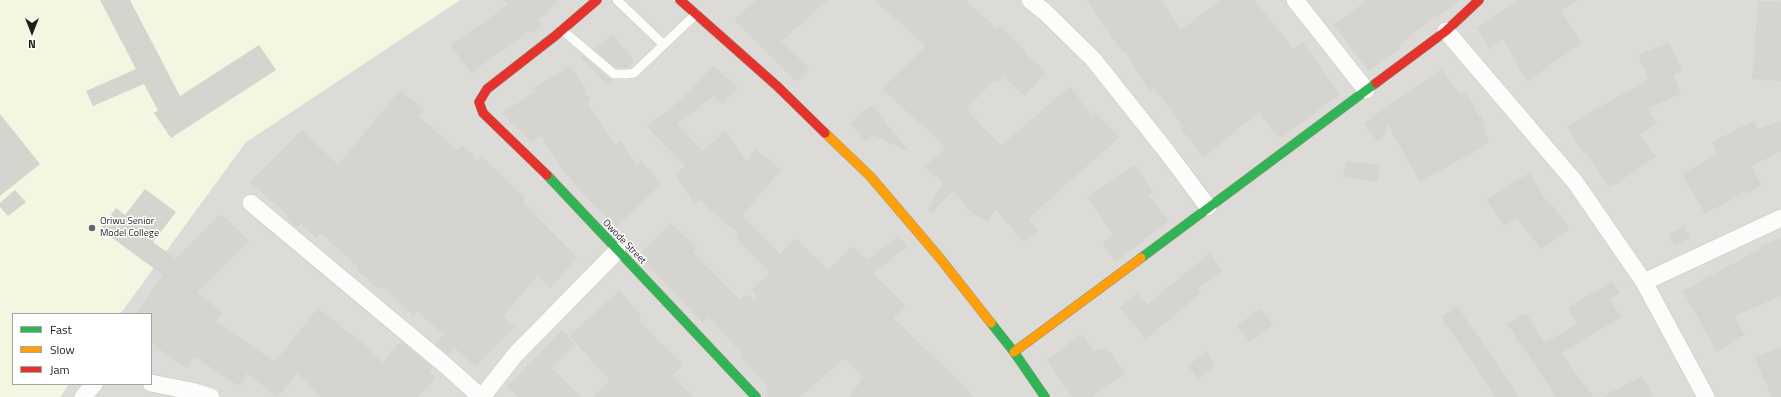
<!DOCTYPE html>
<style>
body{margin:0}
#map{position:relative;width:1781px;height:397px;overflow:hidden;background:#edece6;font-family:"Titillium Web",sans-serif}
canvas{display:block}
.legend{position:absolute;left:12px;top:313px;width:140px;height:72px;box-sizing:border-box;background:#fff;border:1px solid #a5a5a5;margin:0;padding:5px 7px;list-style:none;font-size:12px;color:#1e1e1e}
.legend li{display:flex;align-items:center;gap:8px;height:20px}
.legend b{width:20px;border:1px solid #a5a5a5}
.north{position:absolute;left:12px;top:12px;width:40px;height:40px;-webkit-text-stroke:3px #fff;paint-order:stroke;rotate:180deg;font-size:11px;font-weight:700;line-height:16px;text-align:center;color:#1e1e1e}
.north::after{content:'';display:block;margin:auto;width:14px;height:18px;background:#1e1e1e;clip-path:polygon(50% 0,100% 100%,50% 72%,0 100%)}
</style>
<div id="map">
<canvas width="1781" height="397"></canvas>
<ul class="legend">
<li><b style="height:5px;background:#30b455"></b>Fast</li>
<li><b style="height:5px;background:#ff9f0a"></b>Slow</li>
<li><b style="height:5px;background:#e5322d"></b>Jam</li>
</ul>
<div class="north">N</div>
</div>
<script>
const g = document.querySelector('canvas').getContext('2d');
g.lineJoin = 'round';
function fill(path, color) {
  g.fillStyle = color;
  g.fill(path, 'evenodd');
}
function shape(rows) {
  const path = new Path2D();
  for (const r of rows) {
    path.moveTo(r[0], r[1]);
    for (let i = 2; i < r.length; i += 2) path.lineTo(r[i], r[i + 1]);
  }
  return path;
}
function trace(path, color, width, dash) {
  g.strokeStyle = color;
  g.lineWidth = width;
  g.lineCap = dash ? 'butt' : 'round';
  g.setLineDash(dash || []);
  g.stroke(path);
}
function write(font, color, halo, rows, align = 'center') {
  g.font = font + ' "Titillium Web",sans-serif';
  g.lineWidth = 3;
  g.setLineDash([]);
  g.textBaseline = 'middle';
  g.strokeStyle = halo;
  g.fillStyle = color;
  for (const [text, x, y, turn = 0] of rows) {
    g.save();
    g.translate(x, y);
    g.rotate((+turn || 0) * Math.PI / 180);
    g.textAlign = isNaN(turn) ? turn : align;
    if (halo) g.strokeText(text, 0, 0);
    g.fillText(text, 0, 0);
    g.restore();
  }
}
fill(shape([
 [460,0,1781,0,1781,397,60,397,69,384,151,384,151,314,120,314,246,142]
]), '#dcdbd8');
fill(shape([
 [0,0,460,0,246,142,120,314,13,314,13,384,69,384,60,397,0,397]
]), '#f4f6e2');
fill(shape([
 [100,0,130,0,180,96,259,45,276,70,171,138,154,113,158,110,144,84,93,106,86,91,136,69],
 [504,0,559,0,547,11,548,13,538,20,542,25,531,34,529,31,471,73,451,45,508,5],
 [756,0,828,0,781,41,810,69,797,82,734,20],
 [874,0,965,0,997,29,1000,26,1027,52,1026,54,1046,72,1025,96,1003,77,997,83,994,81,966,109,1001,146,1070,86,1092,117,1096,113,1119,137,1028,219,1038,231,1024,242,996,210,987,221,971,213,953,190,931,213,928,210,943,182,925,167,946,147,882,89,926,46],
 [1086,0,1160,0,1181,30,1221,0,1254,0,1293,48,1303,43,1340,94,1280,139,1259,112,1204,157,1181,129,1184,127,1154,88,1149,91,1125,51,1123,52],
 [1367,0,1459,0,1438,17,1437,15,1398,46,1400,48,1369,71,1334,25],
 [1520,0,1578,0,1561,10,1582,43,1527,81,1503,39,1489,49,1476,28],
 [1758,1,1781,2,1781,81,1752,79],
 [612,35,635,61,627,68,616,68,593,49],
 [1669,42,1682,71,1673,75,1681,94,1648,108,1657,124,1640,134,1656,157,1610,188,1586,153,1584,154,1567,126,1649,79,1638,55],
 [583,56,610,79,613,80,607,85,581,58],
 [570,66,586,89,584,91,591,99,587,103,615,145,621,141,637,165,641,160,661,184,617,226,593,205,560,167,541,136,531,142,502,113,536,91,534,88],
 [713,66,738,87,723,104,714,96,677,124,703,151,725,131,747,161,756,149,781,170,742,216,780,254,795,238,829,270,852,246,867,260,899,236,907,247,873,273,906,306,893,318,938,361,939,360,974,397,849,397,864,377,845,358,800,397,768,397,766,389,768,387,740,356,742,354,709,317,703,323,639,255,671,223,697,248,693,252,740,300,746,294,754,300,757,297,752,289,770,273,735,237,739,234,699,200,695,204,676,175,685,166,647,127,682,99],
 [1442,69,1460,95,1466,91,1479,116,1481,115,1489,143,1420,182,1387,123,1385,135,1377,141,1364,123],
 [400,90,424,109,419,116,457,150,462,145,477,160,481,156,494,168,525,198,522,201,577,258,550,288,537,276,503,316,515,327,476,367,455,348,448,354,435,344,444,335,418,312,413,316,383,286,380,290,357,270,359,268,321,233,316,238,301,224,297,228,286,218,289,216,250,182,302,130,338,165],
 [872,105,909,152,873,135,865,141,850,123],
 [0,114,40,164,0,196],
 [1753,121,1758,129,1781,121,1781,151,1752,166,1762,186,1745,194,1744,192,1705,214,1682,174,1718,154,1712,142],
 [1346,161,1380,165,1378,182,1343,177],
 [1134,165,1153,192,1148,195,1169,221,1116,261,1102,243,1114,235,1087,197],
 [1529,173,1548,203,1550,202,1570,229,1541,250,1517,217,1504,226,1486,200],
 [145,189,176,212,153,242,176,259,221,214,249,241,197,292,222,312,216,322,275,362,318,308,355,337,356,336,382,363,401,341,433,368,429,372,436,378,417,397,321,397,298,373,277,397,247,373,239,386,194,356,187,368,151,343,151,314,136,314,163,275,100,229,116,208,125,215],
 [15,190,26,202,8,216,0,207,0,203],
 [1684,226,1690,238,1675,246,1668,234],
 [1781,238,1781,296,1734,316,1745,335,1717,352,1683,291,1760,249,1759,247],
 [1210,253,1222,272,1197,288,1201,293,1146,339,1120,308,1137,293,1147,305],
 [1612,281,1620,293,1610,299,1621,317,1561,353,1593,397,1556,397,1507,324,1526,313,1545,343,1577,324,1568,308],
 [619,291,642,316,638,320,683,365,672,375,693,397,593,397,610,380,569,336],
 [1457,306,1502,372,1519,397,1495,397,1486,383,1441,317],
 [1260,308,1273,324,1250,342,1237,326],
 [562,330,575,344,551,368,581,397,518,397,507,386],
 [1082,334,1094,351,1107,348,1125,373,1092,397,1073,397,1046,360],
 [1781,347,1781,397,1772,397,1754,357],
 [1207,351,1214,366,1198,380,1188,366],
 [1642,376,1653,397,1602,397]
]), '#d6d4cf');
const lane = shape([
 [617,0,664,45],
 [562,30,614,74,627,74,634,73,696,14]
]);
const street = shape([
 [1030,0,1045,12,1093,59,1167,152,1208,207],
 [1295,0,1366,90],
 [1446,31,1575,182,1644,282,1706,397],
 [251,203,444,364,481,397],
 [1644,282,1781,218],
 [151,383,191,391,211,397],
 [83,397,94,384],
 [482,397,515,355,617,251]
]);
const fast = shape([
 [547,175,756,397],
 [1141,258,1376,83],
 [991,323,1014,352,1045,397]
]);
const slow = shape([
 [825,133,870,176,939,257,991,323],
 [1014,352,1141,258]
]);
const jam = shape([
 [680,0,777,86,825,133],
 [1376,83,1446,31,1479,0],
 [547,175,483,113,479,102,487,89,555,36,597,0]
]);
trace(lane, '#c5c5c2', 10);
trace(street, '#c5c5c2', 18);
trace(fast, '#93987e', 10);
trace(slow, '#93987e', 10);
trace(jam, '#93987e', 10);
trace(lane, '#fcfcfb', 9);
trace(street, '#fcfcfb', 17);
trace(fast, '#30b455', 9);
trace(slow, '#ff9f0a', 9);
trace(jam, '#e5322d', 9);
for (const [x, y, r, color] of [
 [92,228,4,"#666664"]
]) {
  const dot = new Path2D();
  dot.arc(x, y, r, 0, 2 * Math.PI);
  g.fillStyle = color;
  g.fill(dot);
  trace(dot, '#fff', 1.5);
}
write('10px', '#1e1e1e', '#fff', [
 ["Oriwu Senior",100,222],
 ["Model College",100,234]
], 'left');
write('10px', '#1e1e1e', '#fff', [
 ["Owode Street",624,242,46]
]);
</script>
